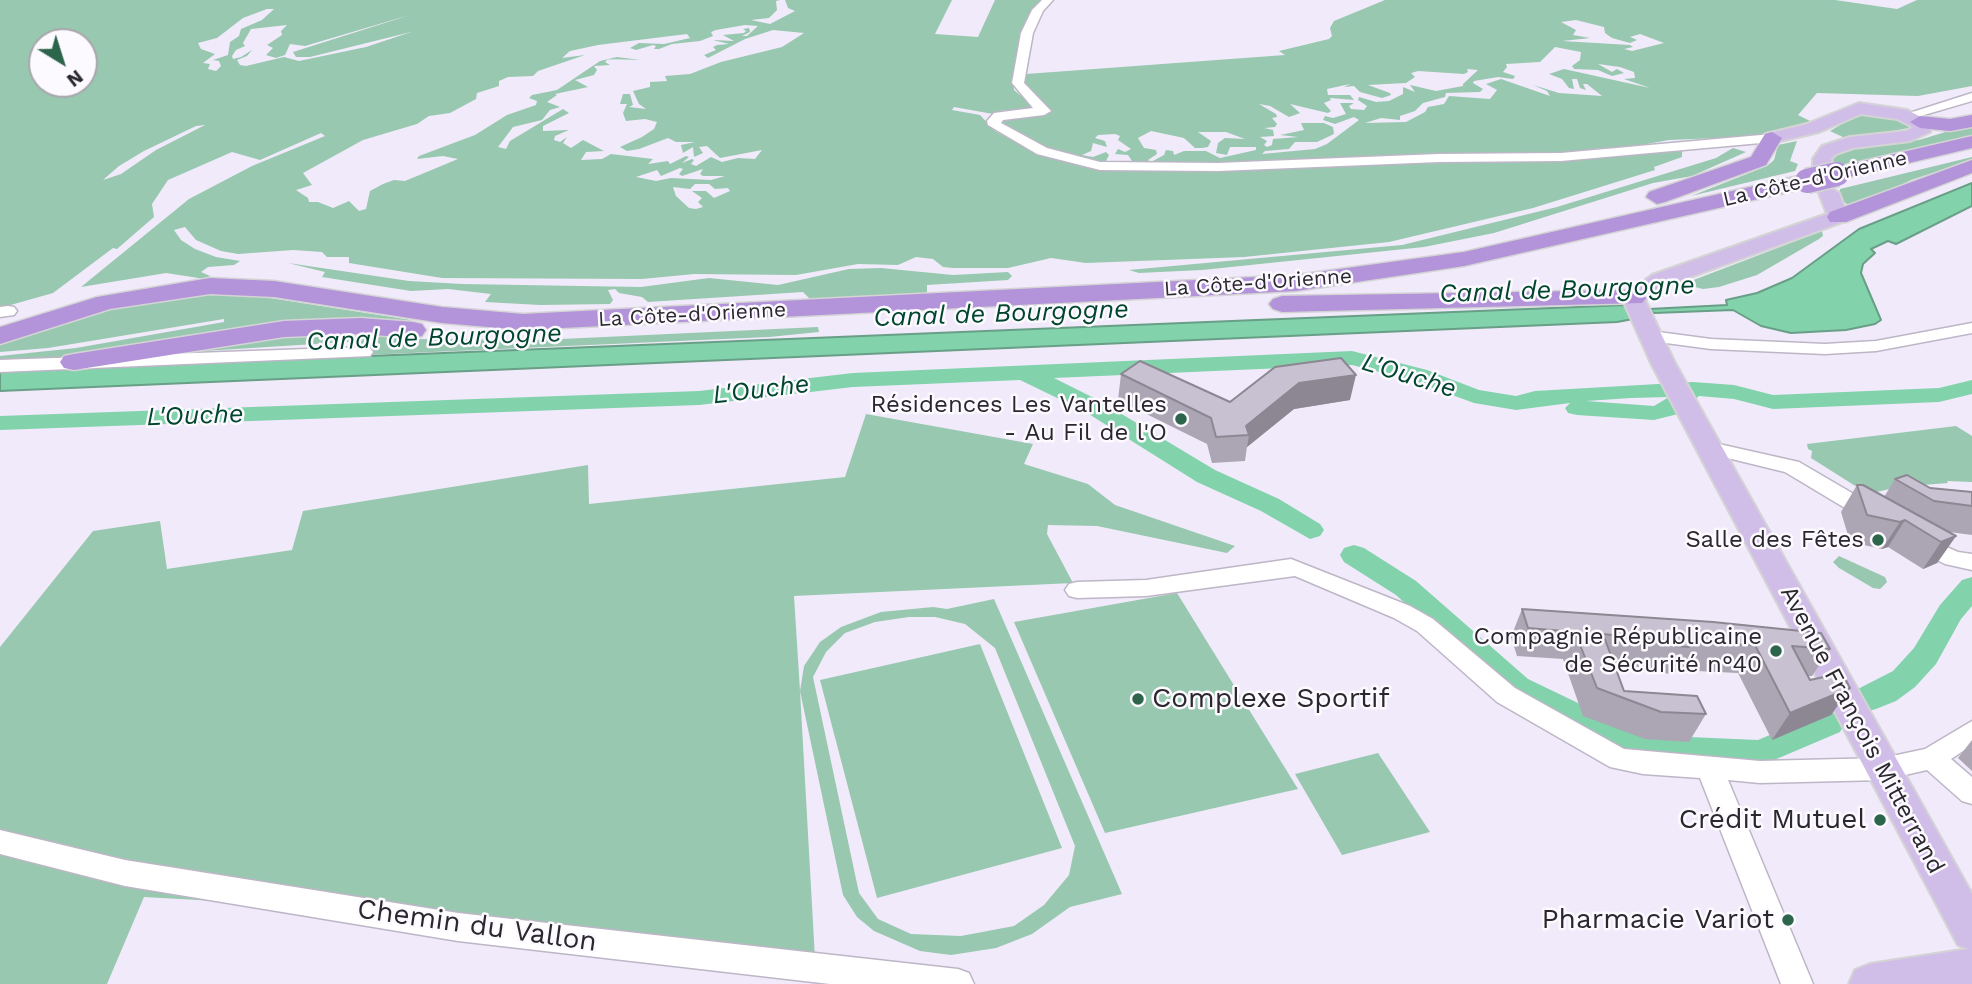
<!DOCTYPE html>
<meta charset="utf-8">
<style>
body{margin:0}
#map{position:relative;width:1972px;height:984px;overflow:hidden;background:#f1eafb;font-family:"Work Sans",sans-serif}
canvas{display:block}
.north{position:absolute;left:28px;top:28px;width:70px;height:70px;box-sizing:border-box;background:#fcfafe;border:2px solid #a8a6ab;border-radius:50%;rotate:142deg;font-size:19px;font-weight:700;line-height:28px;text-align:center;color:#2a272e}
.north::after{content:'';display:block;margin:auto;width:24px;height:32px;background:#2d654c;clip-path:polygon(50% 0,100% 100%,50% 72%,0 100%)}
</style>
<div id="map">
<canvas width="1972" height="984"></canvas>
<div class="north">N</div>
</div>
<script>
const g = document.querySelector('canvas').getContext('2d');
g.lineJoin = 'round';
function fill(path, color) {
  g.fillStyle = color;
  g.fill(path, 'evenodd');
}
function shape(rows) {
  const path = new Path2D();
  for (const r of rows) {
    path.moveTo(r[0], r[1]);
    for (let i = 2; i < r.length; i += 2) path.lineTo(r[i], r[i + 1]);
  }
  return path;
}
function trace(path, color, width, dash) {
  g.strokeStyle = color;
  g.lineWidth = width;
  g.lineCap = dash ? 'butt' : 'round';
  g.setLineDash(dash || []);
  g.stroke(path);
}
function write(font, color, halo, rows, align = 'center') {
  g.font = font + ' "Work Sans",sans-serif';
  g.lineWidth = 5;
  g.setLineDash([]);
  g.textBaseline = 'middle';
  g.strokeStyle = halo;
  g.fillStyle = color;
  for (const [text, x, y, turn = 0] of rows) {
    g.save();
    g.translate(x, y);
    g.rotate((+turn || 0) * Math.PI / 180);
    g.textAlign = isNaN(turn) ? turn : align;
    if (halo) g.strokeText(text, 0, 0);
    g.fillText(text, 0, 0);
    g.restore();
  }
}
fill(shape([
 [0,0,780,0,776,1,777,10,769,18,751,20,770,24,795,11,788,8,785,0,952,0,935,34,978,37,995,0,1042,0,1020,32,1013,79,1014,90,1037,109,1033,112,1004,110,993,114,954,107,952,110,980,115,995,131,1029,149,1099,167,1129,171,1244,169,1572,159,1678,149,1682,150,1682,157,1654,167,1655,170,1533,208,1389,242,1244,257,1086,263,1051,258,1008,268,953,268,943,267,933,259,916,257,898,265,858,264,796,275,694,274,642,279,442,278,349,263,349,257,327,257,322,252,293,250,238,254,221,251,196,240,185,227,174,230,181,240,195,249,216,257,240,261,234,265,208,267,201,272,210,276,205,279,166,273,81,287,189,199,252,166,325,136,321,133,260,160,232,152,168,180,152,204,154,217,117,249,113,248,53,293,0,308],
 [267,9,274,9,262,20,241,29,239,36,230,42,228,55,213,60,219,61,221,66,216,71,208,69,210,64,203,63,215,54,201,49,198,43,217,38,243,18],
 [413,14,293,52,296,57,310,57,411,32,366,47,299,61,284,57,246,66,240,65,237,60,247,56,252,50,241,57,233,59,232,56,236,50,245,46,243,43,251,29,287,25,281,31,282,35,267,45,273,48,266,55,276,58,285,55,290,44,305,46],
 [745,25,758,26,747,36,742,36,750,32,749,28,743,29,746,31,744,33,723,35,734,41,713,40,729,44,717,45,713,47,716,50,704,55,708,58,745,39,773,30,804,33,782,47,721,62,690,74,665,76,667,81,650,82,650,87,633,91,639,104,646,109,629,107,633,105,630,94,623,94,620,104,627,104,623,113,626,121,645,119,657,122,654,129,642,137,620,147,627,151,639,149,668,138,676,142,695,142,681,145,683,153,693,147,694,157,703,153,699,147,707,146,720,158,762,150,755,159,738,158,722,162,711,157,696,166,691,164,694,160,692,159,682,163,689,157,686,156,670,164,668,161,648,164,653,159,611,154,602,159,581,160,586,152,604,151,583,140,571,148,563,143,567,137,560,142,554,140,555,136,569,130,543,131,543,126,569,113,563,109,510,141,506,149,498,147,513,127,542,120,550,110,560,107,547,102,557,95,555,94,588,87,575,80,594,75,597,70,594,66,610,65,605,62,608,59,640,60,617,57,600,61,557,90,532,95,529,98,537,101,536,105,507,115,475,135,419,156,417,159,443,156,458,159,405,181,394,180,383,184,370,191,366,209,359,211,349,201,333,208,318,202,309,202,308,198,296,190,312,185,303,173,363,140,417,124,429,116,450,113,476,99,477,93,499,86,499,81,508,77,533,76,538,71,585,55,562,58,570,51,598,45,687,34,690,38,664,44,639,43,630,48,636,50,653,45,656,46,654,49,659,49,672,44,700,41,713,36,711,32,716,30],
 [42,42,84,42,84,84,42,84],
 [205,125,156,150,121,174,103,180,119,166,144,151,196,126],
 [680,168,683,169,679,174,682,176,703,169,700,174,703,176,725,176,711,180,671,178,656,181,636,177,657,170,661,176],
 [695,184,709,184,715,189,728,188,730,191,714,198,706,191,692,191,702,198,698,202,703,207,696,209,689,208,676,196,673,187,690,189],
 [1385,0,1835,0,1897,9,1917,0,1972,0,1972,86,1918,96,1817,93,1798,115,1810,121,1783,130,1744,137,1669,140,1597,153,1273,163,1109,163,1132,161,1128,155,1115,154,1118,149,1125,152,1131,149,1118,140,1120,136,1115,134,1098,135,1095,138,1105,141,1107,147,1093,143,1091,151,1082,155,1093,157,1106,152,1109,155,1105,163,1090,161,1043,148,1005,126,1002,120,1045,115,1051,111,1028,93,1023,85,1026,74,1285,55,1279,51,1329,39,1332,36,1330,28,1334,21],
 [1576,20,1604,27,1605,33,1612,38,1630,43,1637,40,1630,37,1640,34,1664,43,1632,51,1624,49,1633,47,1630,45,1562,41,1590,38,1573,35,1576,30,1561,22],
 [1555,47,1581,52,1580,60,1572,66,1574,69,1598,70,1612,76,1624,73,1617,69,1612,72,1598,64,1620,67,1634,72,1635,78,1624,79,1650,88,1564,69,1549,74,1562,79,1569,88,1574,89,1572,79,1577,79,1580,88,1586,90,1583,84,1587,84,1602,96,1559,93,1533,85,1547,91,1550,96,1501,79,1486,84,1497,90,1490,99,1449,96,1444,104,1428,107,1425,112,1406,122,1365,123,1381,118,1400,120,1400,116,1415,111,1423,103,1445,97,1446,93,1480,92,1483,89,1473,83,1474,81,1498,77,1513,79,1515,76,1503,72,1507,67,1506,64,1540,62],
 [1467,69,1478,70,1463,84,1463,86,1436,91,1410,85,1415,92,1403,87,1403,94,1389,101,1376,102,1359,97,1358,100,1367,106,1364,110,1351,109,1349,106,1354,103,1340,103,1346,114,1333,118,1325,116,1323,120,1335,124,1354,117,1359,120,1327,144,1315,149,1262,154,1265,151,1289,149,1295,142,1317,142,1334,134,1333,127,1324,123,1301,123,1304,130,1280,135,1298,137,1273,139,1272,145,1267,147,1264,145,1267,141,1260,137,1274,136,1273,130,1264,128,1275,127,1277,124,1272,118,1277,117,1276,114,1259,104,1270,106,1289,117,1300,113,1290,104,1328,113,1331,111,1324,103,1331,100,1330,98,1354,100,1350,95,1328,95,1327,89,1350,84,1344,87,1354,86,1360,92,1382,98,1391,95,1390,93,1368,85,1406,83,1415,77,1411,73,1418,71,1464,74,1468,72],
 [1151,131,1184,138,1195,148,1202,148,1208,147,1211,141,1198,132,1226,132,1245,139,1225,138,1218,143,1216,153,1227,155,1230,147,1256,147,1256,150,1220,158,1206,151,1184,151,1174,155,1173,151,1166,150,1164,155,1151,162,1148,160,1157,154,1156,150,1144,148,1138,138],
 [1862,113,1890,115,1906,122,1909,128,1847,139,1830,131,1847,121,1844,119],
 [1972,124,1972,138,1834,169,1832,155,1842,149,1919,140],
 [1797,141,1790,161,1798,164,1795,171,1691,196,1767,166,1774,160,1778,145],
 [1733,148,1746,152,1692,176,1653,183,1494,233,1424,247,1202,270,1139,273,1129,270,1402,245,1557,207,1716,158],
 [1972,157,1972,160,1911,180,1864,204,1849,205,1838,199,1840,189],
 [1822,231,1823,236,1819,239,1757,275,1719,287,1703,289,1683,284],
 [288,263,409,281,462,284,641,287,709,278,778,285,849,269,881,268,953,275,1008,272,1012,276,1008,280,927,285,927,292,921,295,813,302,803,292,648,302,642,297,619,293,615,289,608,290,613,300,610,304,540,305,485,302,491,294,448,289,411,291,322,277,325,272],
 [203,294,257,296,411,320,407,326,389,324,80,358,0,364,0,356,76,348,224,322,224,319,48,348,0,352,0,342,94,311],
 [818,327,819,332,769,337,366,355,358,343,347,342,204,351,210,346,246,339,335,332,413,339,540,340],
 [866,414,1033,444,1024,464,1088,484,1115,505,1235,546,1227,553,1097,526,1048,525,1047,534,1073,583,794,596,800,691,804,666,820,642,841,627,881,612,933,607,947,609,994,599,1122,894,1070,907,1032,934,996,948,951,955,920,951,874,931,857,917,843,895,800,691,815,959,325,907,144,897,107,984,0,984,0,647,93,531,160,521,167,569,292,550,303,511,588,465,589,504,845,477],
 [909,617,935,617,965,624,995,648,1075,846,1069,875,1044,905,1014,926,961,936,911,934,878,919,859,893,813,677,826,652,845,633,875,622],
 [1956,426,1972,436,1972,482,1947,481,1948,483,1898,487,1868,494,1811,458,1812,451,1808,449,1807,444],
 [1839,556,1885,577,1887,582,1880,589,1873,588,1839,568,1833,562],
 [1177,593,1298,789,1105,833,1014,622],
 [980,644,1062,848,877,898,820,680],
 [1378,753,1430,832,1342,855,1295,774]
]), '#98c8af');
const water = shape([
 [1972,183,1972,206,1896,244,1888,241,1871,249,1875,253,1863,264,1861,273,1881,320,1875,324,1846,330,1791,333,1761,326,1733,310,1654,313,1649,309,1727,305,1726,300,1757,293,1792,278,1859,229,1972,183],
 [1626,305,1633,319,1617,322,0,391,0,371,1626,305]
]);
fill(water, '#82d2ac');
trace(water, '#689f86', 2);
fill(shape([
 [1352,351,1427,370,1479,390,1516,396,1535,391,1693,382,1734,385,1773,395,1939,388,1972,380,1972,394,1939,402,1773,409,1734,399,1699,396,1678,414,1654,420,1577,415,1568,413,1565,408,1570,403,1516,410,1474,403,1411,380,1352,365,1054,378,1100,401,1215,470,1279,499,1320,524,1324,530,1320,536,1310,539,1261,511,1197,482,1084,411,1020,380,853,387,699,405,0,430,0,416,699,391,853,373,1352,351],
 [1669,397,1654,406,1586,401,1631,398,1669,397],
 [1354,545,1364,548,1416,581,1528,679,1634,730,1666,736,1758,740,1829,710,1840,714,1845,723,1840,732,1760,766,1666,762,1616,751,1506,695,1396,595,1344,562,1340,555,1344,548,1354,545],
 [1972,577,1972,606,1961,619,1936,664,1915,687,1896,701,1876,709,1865,712,1854,709,1849,700,1854,691,1893,671,1914,648,1940,605,1962,580,1972,577]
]), '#82d2ac');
const minor = shape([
 [1042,0,1053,0,1043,11,1033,33,1024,83,1051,111,1044,115,1003,120,1001,123,1047,148,1100,162,1218,163,1439,154,1561,153,1772,134,1779,138,1772,142,1561,161,1439,162,1218,171,1100,170,1037,154,988,125,987,121,994,113,1033,108,1012,83,1021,33,1032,10,1042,0],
 [1972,93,1972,101,1907,120,1900,116,1972,93],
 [8,306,14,307,17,311,14,315,0,317,0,307,8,306],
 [1972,323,1972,333,1876,351,1825,354,1711,349,1651,341,1642,336,1651,331,1711,339,1825,344,1876,341,1972,323],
 [364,347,370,348,373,352,370,356,0,372,0,360,364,347],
 [1710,442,1799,462,1881,510,1884,515,1873,522,1865,520,1785,472,1703,452,1700,448,1703,444,1710,442],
 [1919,535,1958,552,1972,554,1972,570,1945,564,1911,547,1908,542,1911,537,1919,535],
 [1291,559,1410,606,1433,619,1515,688,1624,749,1760,761,1883,758,1925,749,1972,721,1972,745,1951,759,1972,777,1972,804,1962,801,1927,770,1883,780,1760,783,1728,780,1813,984,1781,984,1700,778,1643,774,1610,767,1497,702,1417,631,1394,618,1295,576,1146,596,1077,598,1069,596,1065,590,1069,584,1077,582,1146,580,1291,559],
 [0,830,125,860,458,913,958,969,969,973,974,984,830,984,458,941,125,886,0,854,0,830]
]);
const major = shape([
 [1859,103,1907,110,1929,121,1930,132,1910,141,1853,148,1836,154,1831,159,1833,171,1823,177,1813,171,1813,159,1822,146,1850,137,1907,131,1913,127,1897,119,1861,114,1819,132,1772,143,1763,138,1766,134,1807,124,1859,103],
 [1829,187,1839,193,1848,217,1845,221,1668,285,1645,300,1675,363,1972,894,1972,984,1849,984,1855,970,1870,964,1968,949,1958,945,1651,363,1622,298,1652,275,1827,214,1819,193,1829,187]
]);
const highway = shape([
 [1972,115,1972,127,1950,131,1920,128,1910,122,1920,116,1950,119,1972,115],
 [1772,132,1782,138,1766,165,1665,202,1657,204,1646,197,1649,192,1751,157,1765,134,1772,132],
 [1972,136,1972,148,1837,180,1826,174,1829,169,1972,136],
 [1972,160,1972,173,1846,222,1830,222,1827,217,1830,212,1972,160],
 [1807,174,1818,181,1815,186,1464,266,1296,291,523,330,442,323,274,297,210,294,110,309,0,344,0,327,97,297,210,278,274,281,442,307,523,314,1296,275,1464,252,1807,174],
 [1633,290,1642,293,1646,298,1642,303,1282,312,1273,309,1269,304,1273,299,1282,296,1633,290],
 [361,318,413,322,422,324,426,330,422,336,413,338,361,334,284,337,74,370,64,368,60,362,64,356,74,354,284,321,361,318]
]);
trace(minor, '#bdb6c6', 3);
trace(major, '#d4d4d5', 4);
trace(highway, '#d4d4d5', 3);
fill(minor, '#fff');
fill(major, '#d1bee8');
fill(highway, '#b393d9');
const highwayBridge = shape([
 [1807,181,1837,174]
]);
trace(highwayBridge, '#d4d4d5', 27, []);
trace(highwayBridge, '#b393d9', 24);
fill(shape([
 [1121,374,1230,402,1350,400,1294,409,1247,447,1245,461,1212,463,1207,444,1118,400],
 [1895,479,1930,488,1972,492,1972,535,1949,532,1956,536,1937,563,1923,569,1888,547,1882,549,1850,542,1841,512,1857,485,1884,497],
 [1522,609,1830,649,1812,676,1808,676,1810,680,1850,688,1831,715,1772,740,1738,673,1676,670,1674,674,1661,673,1655,669,1614,664,1624,691,1706,714,1689,742,1645,739,1583,716,1563,659,1517,656,1511,637],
 [1972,740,1972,771,1958,758]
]), '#aca6b4');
fill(shape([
 [1356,375,1350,400,1294,409,1247,447,1249,435,1246,426,1299,383],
 [1905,520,1888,547,1882,549,1900,522],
 [1956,536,1937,563,1923,569,1941,542],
 [1850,688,1831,715,1772,740,1790,713]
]), '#8c8792');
const building = shape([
 [1341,358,1356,375,1299,383,1246,426,1249,435,1216,437,1211,418,1121,374,1140,361,1230,402,1275,367,1341,358],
 [1907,475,1930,488,1972,492,1972,506,1934,501,1895,479,1907,475],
 [1857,485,1863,485,1956,536,1941,542,1905,520,1900,522,1867,515,1857,485],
 [1522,609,1713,622,1821,633,1830,649,1792,646,1810,680,1842,673,1850,688,1790,713,1755,645,1691,643,1689,647,1676,646,1669,641,1603,634,1624,691,1697,696,1706,714,1661,712,1597,688,1575,632,1528,628,1522,609]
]);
fill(building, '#c8c1d1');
trace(building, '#8c8792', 2);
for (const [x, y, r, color] of [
 [1181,419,7,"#2d654c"],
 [1878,540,7,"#2d654c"],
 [1776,651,7,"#2d654c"],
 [1138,699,7,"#2d654c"],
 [1880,820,7,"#2d654c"],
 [1788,920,7,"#2d654c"]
]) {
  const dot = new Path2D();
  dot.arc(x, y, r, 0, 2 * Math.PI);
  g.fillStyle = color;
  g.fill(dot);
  trace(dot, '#fcfafe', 2.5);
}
write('21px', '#2a272e', '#fcfafe', [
 ["La Côte-d'Orienne",1815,179,-13],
 ["La Côte-d'Orienne",1258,283,-4],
 ["La Côte-d'Orienne",692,315,-3]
]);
write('24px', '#2a272e', '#fcfafe', [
 ["Résidences Les Vantelles",1167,405],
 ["- Au Fil de l'O",1167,433],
 ["Salle des Fêtes",1864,540],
 ["Compagnie Républicaine",1762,637],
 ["de Sécurité n°40",1762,665]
], 'right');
write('24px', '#2a272e', '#fcfafe', [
 ["Avenue François Mitterrand",1862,730,62]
]);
write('italic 26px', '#00452d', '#fcfafe', [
 ["Canal de Bourgogne",1567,290,-2],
 ["Canal de Bourgogne",1001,314,-2],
 ["Canal de Bourgogne",434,338,-2],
 ["L'Ouche",1409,376,17],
 ["L'Ouche",761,390,-7],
 ["L'Ouche",195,416,-2]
]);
write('28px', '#2a272e', '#fcfafe', [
 ["Complexe Sportif",1152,699,"left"],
 ["Crédit Mutuel",1866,820],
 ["Pharmacie Variot",1774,920]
], 'right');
write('28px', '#2a272e', '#fcfafe', [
 ["Chemin du Vallon",477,926,8]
]);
</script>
